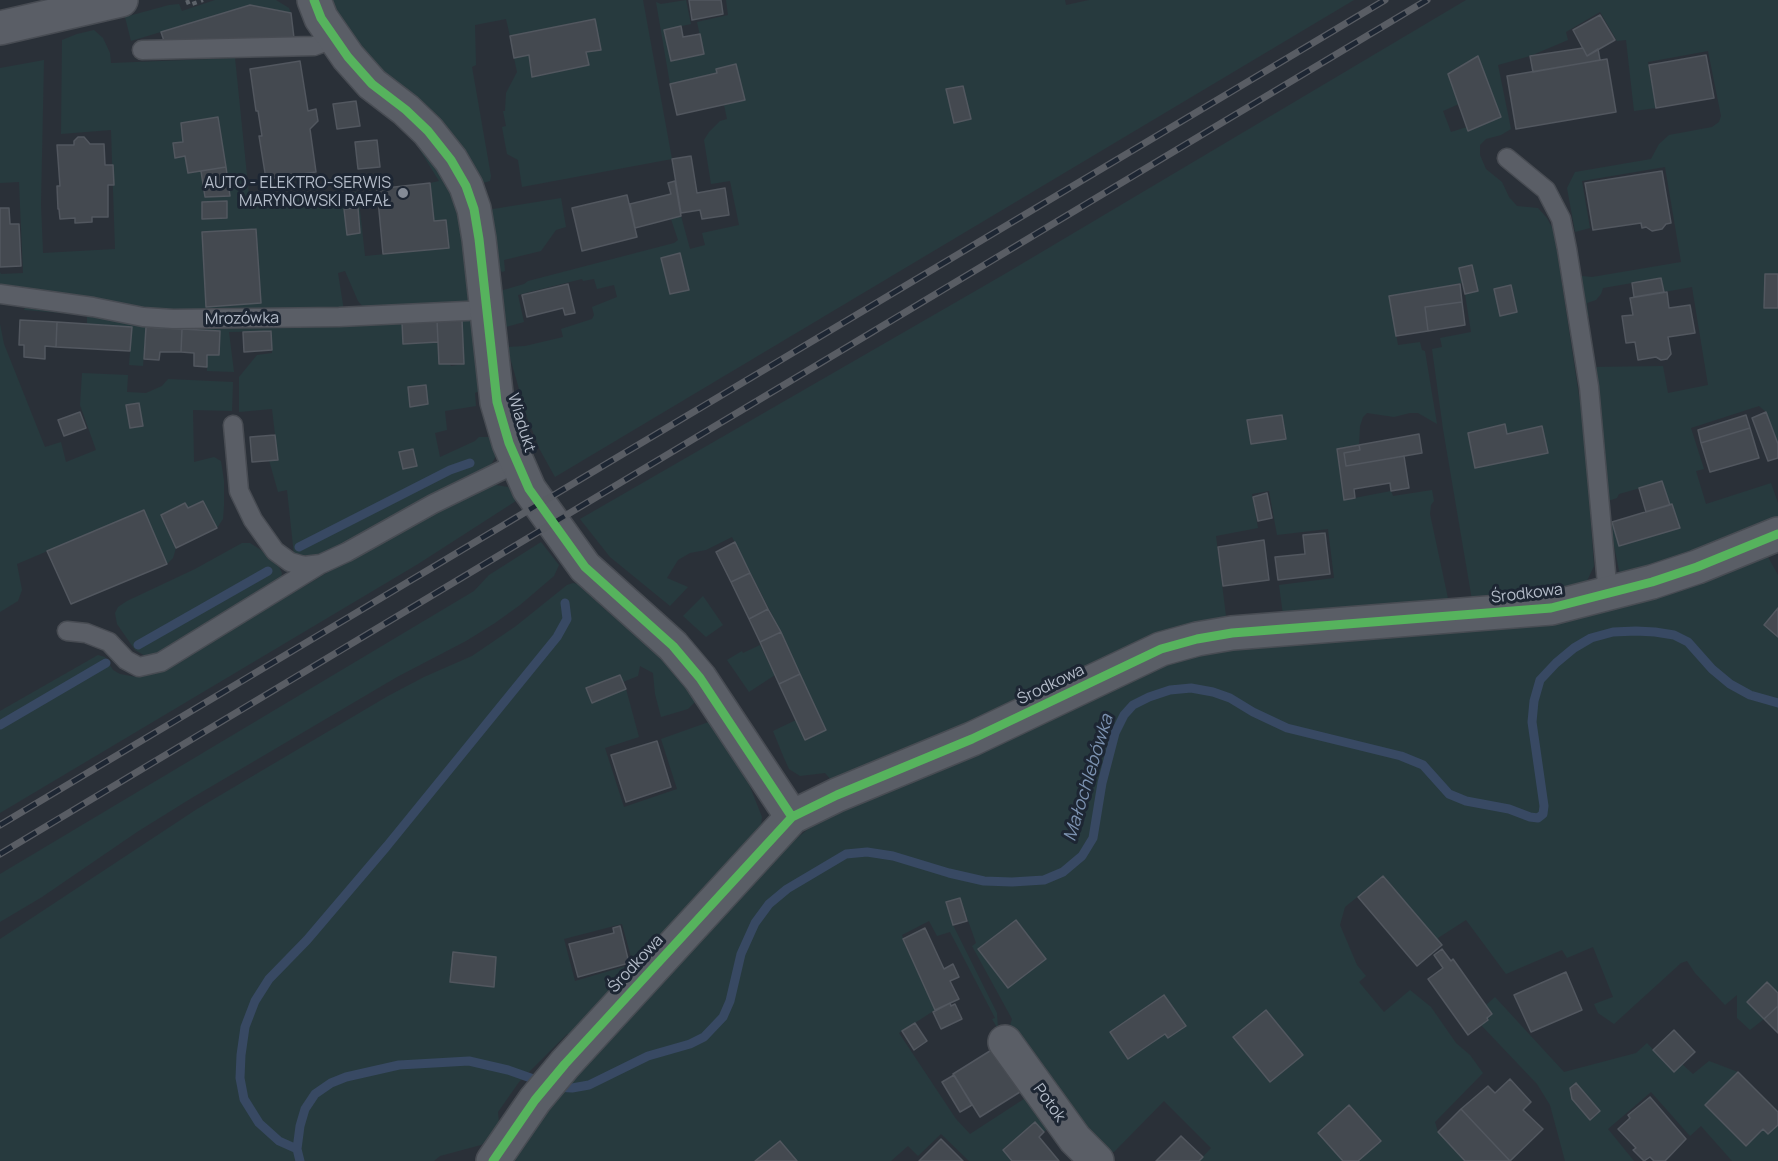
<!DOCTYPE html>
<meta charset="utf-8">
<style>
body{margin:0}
canvas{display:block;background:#2a3038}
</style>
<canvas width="1778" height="1161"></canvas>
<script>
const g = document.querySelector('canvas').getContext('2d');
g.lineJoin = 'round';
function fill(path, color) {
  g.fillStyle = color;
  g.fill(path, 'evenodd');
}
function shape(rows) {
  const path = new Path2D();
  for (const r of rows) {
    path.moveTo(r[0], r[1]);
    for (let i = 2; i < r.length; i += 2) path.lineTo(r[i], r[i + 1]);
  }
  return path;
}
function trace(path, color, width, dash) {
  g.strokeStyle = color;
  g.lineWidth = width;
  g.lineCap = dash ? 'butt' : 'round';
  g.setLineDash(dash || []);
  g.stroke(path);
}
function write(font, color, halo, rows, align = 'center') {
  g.font = font + ' Manrope,sans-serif';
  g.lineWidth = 6;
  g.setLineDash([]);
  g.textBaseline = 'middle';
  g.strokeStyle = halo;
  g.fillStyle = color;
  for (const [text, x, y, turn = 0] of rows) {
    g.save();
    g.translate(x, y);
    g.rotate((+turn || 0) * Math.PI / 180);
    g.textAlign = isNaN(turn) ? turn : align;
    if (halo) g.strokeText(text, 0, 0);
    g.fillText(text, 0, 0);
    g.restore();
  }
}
fill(shape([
 [215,0,276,0,289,8,291,13,250,5,131,41,125,17,169,5,179,4,182,11],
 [330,0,643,0,672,159,522,187,518,160,507,154,502,127,506,126,503,111,505,111,506,93,517,72,514,58,529,55,533,76,588,65,586,52,600,50,595,19,510,36,506,19,475,25,476,65,472,67,491,176,490,181,483,183,479,181,341,26],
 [686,0,691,24,664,30,671,61,704,54,697,22,728,15,726,0,1065,0,1066,5,1089,0,1354,0,555,477,540,450,527,417,507,347,525,346,563,337,561,329,592,319,594,315,592,307,617,297,614,285,597,289,594,279,583,281,582,279,518,295,524,322,506,327,500,291,524,284,528,281,674,243,678,240,671,219,681,216,690,249,705,245,702,233,739,225,730,181,711,184,704,140,709,132,720,121,727,119,724,105,744,100,736,65,716,69,717,73,670,84,656,2,661,4],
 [1466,0,1778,0,1778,274,1765,274,1764,307,1778,308,1778,444,1766,412,1759,406,1691,428,1704,469,1696,471,1706,504,1771,483,1778,503,1778,521,1621,580,1609,521,1612,522,1620,546,1679,528,1672,504,1670,505,1662,482,1619,494,1617,498,1605,502,1593,367,1663,366,1668,393,1708,385,1692,287,1664,292,1661,278,1603,288,1601,294,1596,300,1587,303,1589,318,1586,311,1580,279,1582,276,1592,277,1681,262,1665,167,1582,181,1590,228,1575,232,1567,188,1575,172,1651,159,1659,144,1669,135,1712,127,1719,122,1721,116,1708,51,1648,62,1656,108,1634,111,1626,40,1617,41,1600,12,1566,32,1568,40,1530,56,1498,65,1511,129,1501,135,1486,139,1480,145,1480,155,1486,169,1502,182,1509,197,1517,206,1538,208,1547,218,1554,231,1584,429,1594,566,1587,581,1577,588,1561,595,1472,600,1443,429,1432,349,1442,347,1440,338,1471,332,1465,294,1478,291,1472,266,1459,268,1462,283,1389,296,1398,345,1420,342,1422,350,1425,351,1437,424,1418,413,1410,413,1394,417,1367,413,1363,417,1360,426,1359,445,1337,449,1344,500,1391,491,1393,496,1432,490,1434,501,1431,505,1430,514,1449,603,1283,615,1279,585,1334,578,1328,529,1277,535,1269,491,1252,494,1258,528,1216,536,1227,624,1082,676,832,781,825,773,800,776,789,769,784,758,773,731,796,720,805,740,826,730,781,632,732,537,706,550,690,553,678,560,667,578,688,587,670,606,610,557,580,519,1003,275],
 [1478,56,1501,117,1468,131,1467,127,1451,132,1443,111,1459,104,1448,74],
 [94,30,103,38,110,53,111,63,235,58,249,195,358,192,365,256,449,248,446,220,434,221,430,183,439,181,418,147,402,127,440,165,464,216,475,301,468,304,363,307,358,301,345,271,338,273,344,311,145,311,0,287,0,272,1,274,23,273,19,182,0,183,0,68,44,60,41,204,43,253,115,249,111,130,61,134,62,40,77,34],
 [561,198,566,227,556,230,541,251,504,260,505,271,502,272,500,270,487,210],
 [26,305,402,322,403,344,438,342,451,366,464,364,462,320,470,320,476,326,479,391,475,393,476,406,445,411,447,430,435,433,440,457,475,441,479,437,490,437,497,454,492,463,482,471,320,557,306,559,294,555,287,490,278,492,269,460,278,460,272,409,239,412,239,377,257,355,272,353,271,331,229,332,234,372,207,371,207,355,219,355,219,331,146,327,143,366,129,365,132,327,87,325,87,315,24,310],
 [0,324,4,344,45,447,61,442,66,462,96,450,80,405,82,373,128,375,127,392,146,393,162,386,168,379,233,382,232,411,193,410,194,462,214,457,221,461,224,481,224,506,223,519,217,528,188,508,185,504,161,515,176,548,173,558,167,564,144,510,17,564,22,590,18,601,0,612],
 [490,484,508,487,519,499,418,564,0,813,0,711,98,655,105,657,113,670,120,674,136,677,159,673,412,522],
 [541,542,559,565,554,576,520,605,495,623,466,641,397,677,190,799,137,832,42,897,0,922,0,874,474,591,489,575],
 [242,543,250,543,261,550,279,567,282,573,281,578,273,588,168,654,147,657,135,650,117,624,115,613,118,607,127,601,195,569],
 [1762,553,1768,557,1778,575,1778,993,1767,982,1748,1001,1764,1019,1750,1030,1737,1018,1737,995,1725,1005,1695,973,1687,961,1681,963,1614,1024,1598,1013,1594,1004,1613,997,1593,947,1567,958,1562,950,1506,974,1466,920,1438,938,1442,945,1383,876,1345,907,1340,925,1357,965,1366,976,1359,982,1384,1012,1410,990,1431,1007,1456,1043,1470,1055,1483,1073,1435,1122,1438,1132,1465,1161,1199,1161,1211,1148,1164,1101,1114,1152,1099,1153,1009,1029,1012,1019,972,946,976,943,960,898,947,902,953,925,997,1013,998,1029,992,1019,995,1018,950,932,937,936,929,921,902,935,935,1010,899,1033,956,1119,970,1134,1030,1095,1053,1124,1044,1132,1035,1122,1003,1149,1012,1161,969,1161,941,1134,918,1156,908,1146,891,1161,507,1161,573,1078,780,852,818,821,1167,662,1197,652,1340,636],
 [1164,995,1186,1026,1168,1038,1165,1034,1128,1058,1110,1032],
 [573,583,578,584,608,612,662,655,699,698,688,709,661,717,655,694,653,673,640,666,638,676,623,682,619,675,586,688,592,703,626,689,639,737,605,748,624,807,677,789,661,739,717,719,737,754,762,817,761,826,759,834,576,1037,567,1034,519,1082,498,1112,499,1123,493,1135,481,1145,440,1156,434,1161,0,1161,0,939,197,809,388,696,424,677,472,656,516,626,567,585],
 [622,924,633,964,575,981,564,939],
 [453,952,496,957,493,987,450,982],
 [703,596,723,625,706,637,683,616],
 [760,645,775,675,749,692,727,660,742,651,743,653],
 [1495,997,1564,1072,1636,1053,1647,1043,1674,1072,1682,1064,1693,1074,1709,1061,1738,1072,1705,1105,1745,1146,1763,1129,1768,1134,1778,1125,1778,1161,1732,1161,1701,1126,1690,1136,1651,1092,1608,1129,1634,1161,1565,1161,1550,1105,1537,1084,1481,1025,1488,1020,1487,1018,1492,1014,1486,1005]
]), '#273a3e');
trace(shape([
 [299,547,450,470,470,463],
 [138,645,268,571],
 [0,725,106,663],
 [555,1087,572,1088,589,1085,648,1056,690,1044,704,1037,723,1017,730,1001,741,954,755,923,769,904,787,889,846,854,867,852,893,856,949,873,984,881,1012,882,1044,880,1063,872,1082,856,1093,838,1102,783,1115,733,1124,715,1133,705,1149,697,1170,690,1191,688,1213,692,1230,698,1253,712,1287,728,1401,756,1423,765,1449,794,1466,801,1509,809,1530,817,1538,818,1543,814,1544,806,1532,722,1534,701,1540,680,1556,663,1574,648,1591,638,1613,632,1636,631,1655,632,1674,635,1688,642,1712,669,1730,684,1750,695,1778,703],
 [297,1149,279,1141,259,1123,244,1099,240,1078,241,1055,245,1027,255,1001,269,979,307,940,387,846,557,637,567,619,565,603],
 [300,1161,297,1149,300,1126,305,1109,315,1094,331,1083,346,1077,399,1065,469,1061,508,1070,542,1082]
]), '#384963', 9);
const building = shape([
 [689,0,721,0,723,14,692,20,689,0],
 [250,5,291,13,294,38,164,41,161,32,250,5],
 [1600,15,1615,40,1587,56,1573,30,1600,15],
 [595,19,601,50,586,52,589,65,532,77,529,55,514,58,510,36,595,19],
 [681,26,683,37,700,34,704,54,671,61,664,30,681,26],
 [1583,48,1587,56,1598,49,1600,60,1533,72,1530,56,1583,48],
 [1706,55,1714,98,1656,108,1649,65,1706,55],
 [1478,56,1501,117,1468,131,1448,74,1478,56],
 [1607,59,1616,112,1516,129,1507,76,1607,59],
 [300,61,308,111,316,109,318,121,310,129,316,172,266,179,259,136,262,136,258,111,256,111,250,69,300,61],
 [736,64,745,100,677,115,670,84,717,73,716,69,736,64],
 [963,86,971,119,954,123,946,89,963,86],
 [356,101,360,126,337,129,333,104,356,101],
 [218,117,226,167,188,173,185,156,175,158,173,143,183,142,181,123,218,117],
 [78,137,84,137,90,144,104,144,105,165,113,165,114,185,108,185,108,217,92,217,92,222,75,223,75,218,60,219,59,209,58,209,57,186,60,186,57,145,74,145,74,141,78,137],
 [377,140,380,167,358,169,355,142,377,140],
 [691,156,697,193,725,188,729,215,702,219,700,210,681,213,672,159,691,156],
 [226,167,230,196,205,197,201,171,226,167],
 [1662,171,1671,223,1666,224,1662,229,1652,231,1646,227,1642,228,1641,223,1593,230,1585,183,1662,171],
 [675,181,681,216,635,228,630,204,671,194,668,183,675,181],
 [430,183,434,221,446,220,449,248,383,254,377,189,430,183],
 [627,195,637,237,582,251,572,208,627,195],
 [227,201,227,218,202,219,202,202,227,201],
 [0,208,9,208,10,224,19,224,21,266,0,267,0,208],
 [358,208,360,233,347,235,344,209,358,208],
 [256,229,261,303,206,307,202,232,256,229],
 [680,253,689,290,670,294,661,258,680,253],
 [1472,265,1478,291,1465,294,1459,268,1472,265],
 [1765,274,1778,274,1778,308,1764,308,1765,274],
 [1661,278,1664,292,1634,297,1632,283,1661,278],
 [568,284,575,313,565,315,563,308,527,317,522,295,568,284],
 [1460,284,1462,302,1425,307,1428,331,1396,336,1389,296,1460,284],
 [1511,285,1517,312,1500,316,1494,289,1511,285],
 [1667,292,1669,308,1690,305,1695,333,1668,337,1671,354,1667,359,1661,360,1656,357,1638,360,1635,342,1626,343,1622,316,1633,315,1630,298,1667,292],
 [1462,302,1465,325,1428,331,1425,307,1462,302],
 [20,320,57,322,56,347,45,346,45,359,24,357,24,345,19,345,20,320],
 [437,320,438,342,403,344,402,322,437,320],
 [437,320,462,320,464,364,439,364,437,320],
 [57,322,132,327,130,351,56,347,57,322],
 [146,327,182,329,181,352,160,352,159,360,144,359,146,327],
 [182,329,220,331,219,355,207,355,207,367,194,366,194,353,181,352,182,329],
 [271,331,272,350,244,352,243,332,271,331],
 [426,385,428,404,410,407,408,387,426,385],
 [139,403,143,426,130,428,126,405,139,403],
 [80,412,86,428,64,436,58,420,80,412],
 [1766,412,1778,444,1778,458,1768,461,1752,418,1766,412],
 [1282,415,1286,439,1251,444,1247,420,1282,415],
 [1746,415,1750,428,1701,443,1698,430,1746,415],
 [1505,424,1507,434,1542,426,1548,453,1475,468,1468,433,1505,424],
 [1750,428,1759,458,1710,472,1701,443,1750,428],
 [1419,434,1422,453,1346,466,1344,453,1360,450,1359,445,1419,434],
 [275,435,278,460,252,462,250,437,275,435],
 [1359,445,1360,450,1344,453,1346,466,1404,456,1409,488,1391,491,1390,483,1354,489,1355,498,1344,500,1337,449,1359,445],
 [413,449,417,466,403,469,399,452,413,449],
 [1662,481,1670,505,1646,512,1639,488,1662,481],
 [1267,493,1272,518,1258,521,1253,497,1267,493],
 [203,501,217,528,176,548,161,515,185,503,188,508,203,501],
 [1672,504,1680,528,1619,546,1612,522,1672,504],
 [144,510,167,564,71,604,47,551,144,510],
 [1325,533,1330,574,1278,580,1275,557,1305,554,1303,535,1325,533],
 [1264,540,1269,580,1223,586,1218,547,1264,540],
 [735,542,750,573,731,582,716,552,735,542],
 [750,573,768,609,749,619,731,582,750,573],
 [1778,608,1778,637,1764,625,1778,608],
 [768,609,781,632,760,642,749,619,768,609],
 [781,632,800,674,779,684,760,642,781,632],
 [800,674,826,730,805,740,779,684,800,674],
 [620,675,626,689,592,703,586,688,620,675],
 [657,741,671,787,626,802,611,755,657,741],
 [1383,876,1442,945,1417,966,1358,897,1383,876],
 [960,898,967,921,953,925,946,902,960,898],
 [1016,920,1046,959,1008,988,978,949,1016,920],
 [620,926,629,963,578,977,569,944,614,933,613,928,620,926],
 [925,928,944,969,953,964,959,977,950,981,959,999,935,1010,903,939,925,928],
 [1442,949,1451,961,1453,959,1492,1014,1487,1018,1488,1020,1468,1035,1428,979,1443,968,1434,955,1442,949],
 [453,952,496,957,494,987,450,982,453,952],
 [1566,972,1582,1010,1531,1032,1514,995,1566,972],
 [1767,982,1778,993,1778,1006,1764,1019,1747,1002,1767,982],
 [1164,995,1186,1026,1168,1038,1165,1034,1128,1059,1110,1032,1164,995],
 [950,1003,951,1006,955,1004,962,1019,941,1029,933,1012,950,1003],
 [1778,1006,1778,1033,1764,1019,1778,1006],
 [1266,1010,1303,1055,1270,1082,1233,1037,1266,1010],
 [915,1023,927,1041,914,1050,902,1031,915,1023],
 [1674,1030,1695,1052,1674,1072,1653,1050,1674,1030],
 [993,1049,1020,1092,980,1117,953,1074,993,1049],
 [1738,1072,1778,1112,1778,1125,1768,1134,1763,1129,1746,1146,1705,1105,1738,1072],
 [954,1075,972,1105,960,1112,942,1082,954,1075],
 [1510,1079,1531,1102,1523,1110,1543,1129,1510,1161,1461,1109,1488,1086,1495,1093,1510,1079],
 [1576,1083,1600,1111,1590,1120,1572,1099,1570,1088,1576,1083],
 [1650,1097,1686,1139,1665,1161,1654,1161,1650,1157,1644,1161,1633,1150,1636,1148,1618,1129,1630,1118,1628,1115,1650,1097],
 [1349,1105,1381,1141,1358,1161,1343,1161,1318,1133,1349,1105],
 [1461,1109,1510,1161,1465,1161,1438,1132,1461,1109],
 [1035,1122,1044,1132,1039,1137,1059,1161,1012,1161,1003,1150,1035,1122],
 [1181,1136,1203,1157,1199,1161,1156,1161,1181,1136],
 [941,1139,963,1161,919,1161,941,1139],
 [780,1141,797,1161,755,1161,780,1141]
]);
fill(building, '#444950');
trace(building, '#52575f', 1.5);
const service = shape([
 [142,50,314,46,336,38],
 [1507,158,1546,190,1561,219,1567,249,1589,387,1608,595],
 [0,294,93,307,143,317,173,319,339,317,487,310],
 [233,425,239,491,253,520,275,551,290,562,304,566,321,564,347,552,433,504,517,463],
 [67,631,86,633,109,642,126,660,139,667,161,662,319,565]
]);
const minor = shape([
 [314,0,321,18,348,57,372,84,406,110,428,131,451,160,466,186,474,209,479,239,497,402,509,443,529,489,585,567,673,646,700,678,792,817],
 [1005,1042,1075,1139,1097,1161],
 [493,1161,535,1100,565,1064,792,817,837,795,972,739,1161,649,1197,639,1232,633,1551,608,1652,582,1697,567,1778,534]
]);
const tertiary = shape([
 [0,28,121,0]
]);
trace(service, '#484c53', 21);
trace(minor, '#484c53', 36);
trace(tertiary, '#484c53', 36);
trace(shape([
 [187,0,189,5,203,0]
]), '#5d636a', 4, [4.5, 4.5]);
trace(service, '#5a5e66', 18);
trace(minor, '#5a5e66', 33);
trace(tertiary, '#5a5e66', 33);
const rail = shape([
 [0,825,1385,0],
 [0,854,1427,0]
]);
trace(rail, '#595d64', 7);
trace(rail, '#1d2633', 4.5, [14]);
trace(shape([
 [314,0,321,18,348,57,372,84,406,110,428,131,451,160,466,186,474,209,479,239,497,402,509,443,529,489,585,567,673,646,700,678,792,817],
 [493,1161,535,1100,565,1064,792,817,837,795,972,739,1161,649,1197,639,1232,633,1551,608,1652,582,1697,567,1778,534]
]), '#56b35d', 9);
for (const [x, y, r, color] of [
 [403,193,6,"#848b96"]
]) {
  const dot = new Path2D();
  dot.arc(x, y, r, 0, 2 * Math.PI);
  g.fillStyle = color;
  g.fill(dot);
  trace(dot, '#1d2633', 2);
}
write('16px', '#b4bcc9', '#1d2633', [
 ["AUTO - ELEKTRO-SERWIS",391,184],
 ["MARYNOWSKI RAFAŁ",391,202]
], 'right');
write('16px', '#b4bcc9', '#1d2633', [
 ["Mrozówka",242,319,-1],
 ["Wiadukt",521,423,73],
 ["Środkowa",1527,594,-7],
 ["Środkowa",1051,685,-26],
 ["Środkowa",636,964,-47],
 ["Potok",1049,1103,54]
]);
write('italic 18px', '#7c92b1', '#1d2633', [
 ["Małochlebówka",1089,778,-73]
]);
</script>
